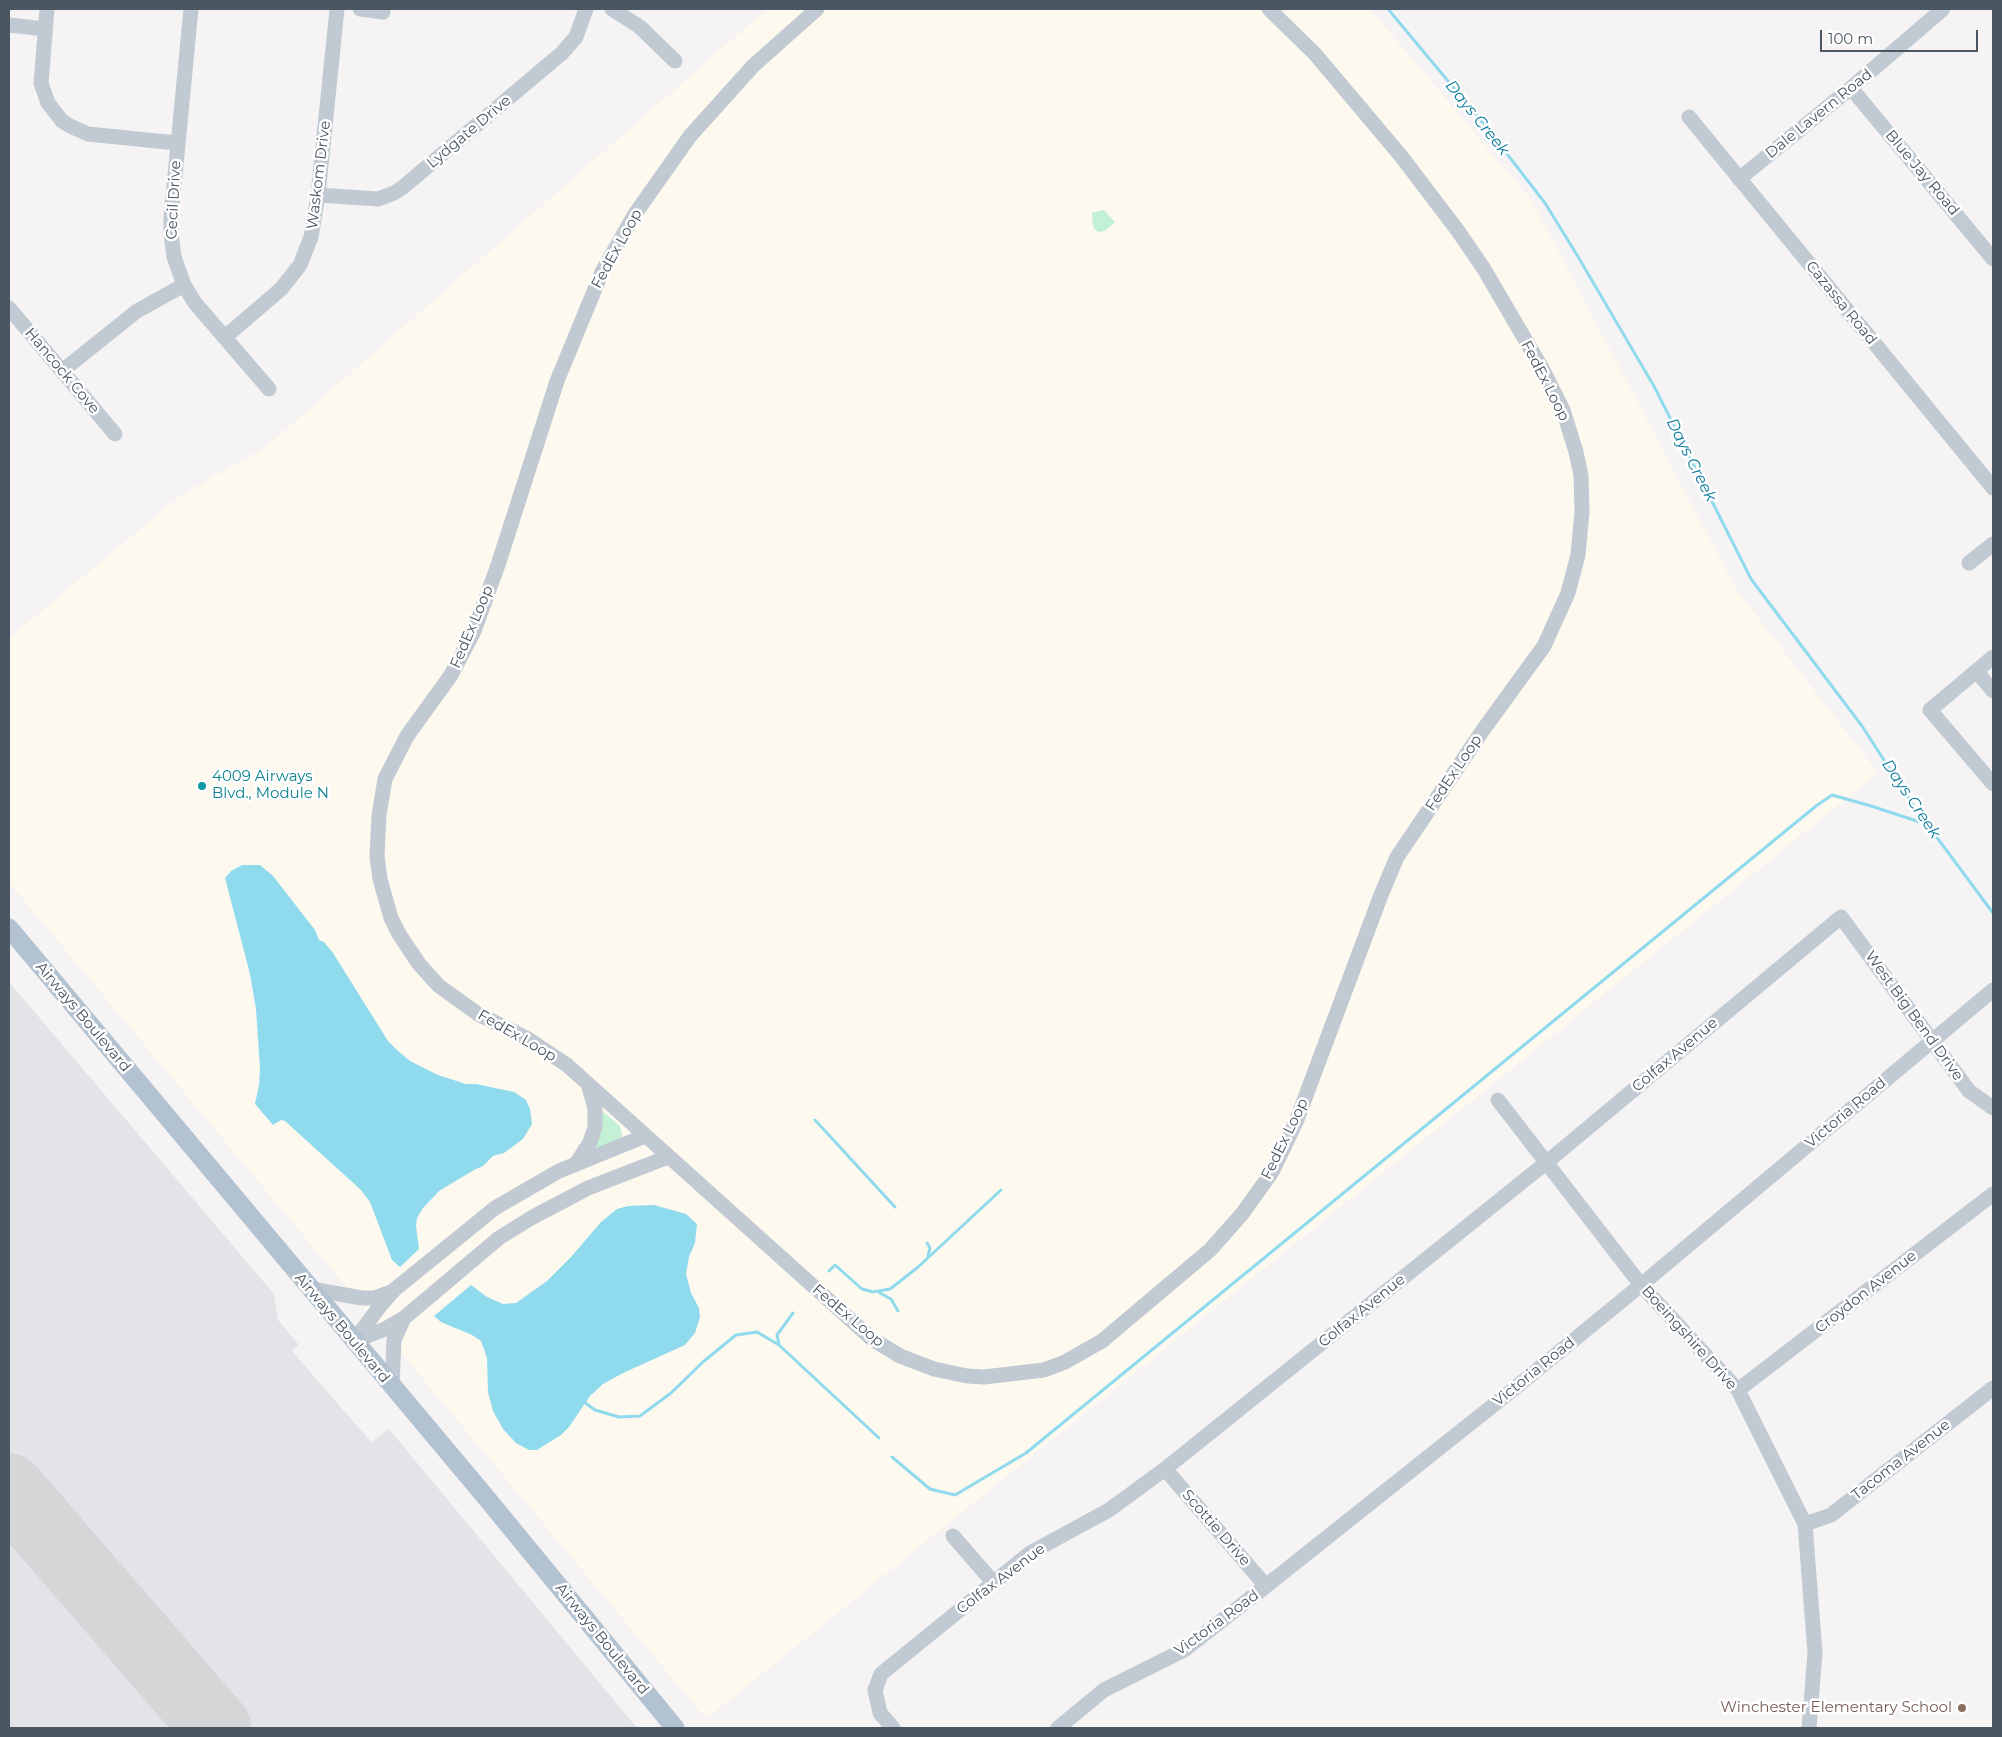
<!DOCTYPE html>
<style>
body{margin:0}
#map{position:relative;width:2002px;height:1737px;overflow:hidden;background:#f5f3f3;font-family:Montserrat,sans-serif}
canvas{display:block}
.frame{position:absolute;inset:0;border:10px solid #4a5661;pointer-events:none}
.scale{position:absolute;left:1820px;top:30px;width:158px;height:22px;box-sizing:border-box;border:2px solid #4a5661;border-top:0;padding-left:6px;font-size:15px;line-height:18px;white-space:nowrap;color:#4a5661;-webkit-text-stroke:4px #fff;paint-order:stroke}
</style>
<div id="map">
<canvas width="2002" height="1737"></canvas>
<div class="frame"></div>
<div class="scale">100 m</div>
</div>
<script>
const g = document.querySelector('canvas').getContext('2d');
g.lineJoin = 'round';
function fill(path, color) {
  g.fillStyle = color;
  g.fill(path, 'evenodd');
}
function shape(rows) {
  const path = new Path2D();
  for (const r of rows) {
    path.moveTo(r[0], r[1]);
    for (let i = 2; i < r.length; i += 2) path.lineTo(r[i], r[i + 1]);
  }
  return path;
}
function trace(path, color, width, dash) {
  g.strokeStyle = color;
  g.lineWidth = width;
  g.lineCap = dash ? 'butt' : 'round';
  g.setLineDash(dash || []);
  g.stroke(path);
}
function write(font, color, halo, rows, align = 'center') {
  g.font = font + ' Montserrat,sans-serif';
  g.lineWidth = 5;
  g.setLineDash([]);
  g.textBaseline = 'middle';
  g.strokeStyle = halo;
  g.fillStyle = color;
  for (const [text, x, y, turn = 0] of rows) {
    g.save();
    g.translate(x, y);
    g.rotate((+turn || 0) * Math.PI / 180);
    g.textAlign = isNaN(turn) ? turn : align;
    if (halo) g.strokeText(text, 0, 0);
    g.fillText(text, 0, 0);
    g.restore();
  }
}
fill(shape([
 [767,9,1370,9,1532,201,1736,589,1878,773,706,1719,9,882,9,638,183,494,266,447]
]), '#fdf9ef');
fill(shape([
 [9,982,274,1294,278,1320,299,1345,292,1351,371,1442,389,1429,637,1728,9,1728]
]), '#e2e4e7');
fill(shape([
 [1104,210,1115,222,1105,231,1098,232,1093,227,1092,213],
 [602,1111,620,1126,622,1134,621,1139,596,1148,595,1148]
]), '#c3f1d5');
fill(shape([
 [242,865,260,865,273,876,315,930,319,940,324,942,333,953,388,1041,397,1050,410,1061,438,1075,466,1084,476,1084,514,1092,526,1100,530,1109,532,1124,523,1139,504,1153,493,1156,483,1166,474,1170,439,1191,423,1208,417,1218,416,1226,419,1249,400,1267,392,1260,370,1202,361,1190,285,1121,281,1120,273,1125,255,1104,259,1085,260,1069,256,1009,250,974,225,878,231,871],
 [654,1205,686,1214,697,1224,695,1243,689,1257,686,1274,691,1293,699,1308,700,1317,695,1333,685,1345,623,1373,603,1384,590,1396,569,1427,561,1435,537,1450,529,1450,516,1443,503,1429,493,1411,488,1392,487,1358,481,1341,472,1335,441,1322,434,1316,471,1285,487,1297,503,1304,516,1303,547,1281,571,1257,601,1222,617,1209,628,1206]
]), '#90daee');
trace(shape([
 [1388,9,1483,123,1545,203,1577,255,1655,388,1751,579,1862,726,1915,808,1993,913],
 [815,1120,895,1207],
 [927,1243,930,1248,928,1256],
 [829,1271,835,1265,862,1289,873,1292,890,1289,917,1268,1001,1190],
 [880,1293,891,1299,898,1311],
 [779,1345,777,1335,793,1313],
 [584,1402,595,1410,619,1417,640,1416,671,1393,704,1361,736,1335,757,1332,779,1345,879,1438],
 [892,1457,930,1489,955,1495,1026,1453,1816,806,1832,795,1871,806,1926,824]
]), '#90daee', 3);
trace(shape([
 [94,1587,156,1681,186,1728]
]), '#d5d6d8', 29);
trace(shape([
 [9,1489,216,1728]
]), '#d5d6d8', 71);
trace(shape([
 [47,9,41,83,48,103,62,121,70,126,88,134,177,143],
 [191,9,171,217,171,233,174,257,184,285,195,303,269,389],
 [360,9,383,12],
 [612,9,640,27,675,61],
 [817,9,753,66,690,136,635,214,602,272,557,381,498,565,474,631,451,675,407,736,385,779,379,815,377,856,380,879,391,918,399,934,419,964,439,986,478,1014,528,1039,567,1065,872,1339,900,1356,934,1369,967,1376,984,1377,1044,1370,1065,1362,1102,1341,1210,1250,1242,1214,1272,1172,1296,1122,1381,895,1397,857,1483,730,1544,646,1568,593,1578,555,1582,512,1581,475,1576,452,1563,410,1543,370,1484,269,1458,231,1401,156,1315,54,1269,9],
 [9,25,45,29],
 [1851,88,1993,259],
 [1689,117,1993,488],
 [1739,179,1851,88,1943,9],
 [318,195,378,199,394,193,402,188,562,53,576,37,586,9],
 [9,308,115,434],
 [225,337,281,289,300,265,311,237,318,195,337,9],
 [62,371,137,311,184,285],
 [1969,563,1993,544],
 [1993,657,1930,710,1993,784],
 [1977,672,1993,691],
 [1498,1100,1641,1285,1738,1390,1805,1524,1815,1653,1809,1728],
 [576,1164,590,1142,595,1127,595,1108,588,1084],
 [311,1289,362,1298,374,1298,391,1292],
 [354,1341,385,1329,404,1318,499,1238,531,1218,588,1188,668,1157],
 [354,1341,380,1306,394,1290,495,1208,559,1171,645,1136],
 [392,1388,394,1340,404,1318],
 [1738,1390,1993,1194],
 [1165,1469,1266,1586],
 [1805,1524,1831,1515,1993,1388],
 [953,1536,993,1582],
 [893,1728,880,1713,875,1690,881,1674,1030,1553,1109,1510,1165,1469,1547,1162,1841,917,1969,1091,1993,1108],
 [1058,1728,1104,1690,1184,1650,1266,1586,1515,1388,1641,1285,1993,990]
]), '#c1cad2', 15);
trace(shape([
 [9,928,489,1501,675,1728]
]), '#b3c2d1', 19);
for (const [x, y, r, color] of [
 [202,786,5,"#0f9aa8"],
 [1962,1708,5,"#8d6e63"]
]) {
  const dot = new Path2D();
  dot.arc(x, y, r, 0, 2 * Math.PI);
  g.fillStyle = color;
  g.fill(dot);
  trace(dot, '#fff', 2);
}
write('15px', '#4a5661', '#fff', [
 ["Dale Lavern Road",1819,114,-39],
 ["Lydgate Drive",469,132,-40],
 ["Blue Jay Road",1922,173,50],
 ["Waskom Drive",319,175,-83],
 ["Cecil Drive",174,200,-87],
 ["FedEx Loop",617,249,-61],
 ["Cazassa Road",1841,303,51],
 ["Hancock Cove",62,371,50],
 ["FedEx Loop",1545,381,63],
 ["FedEx Loop",472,627,-67],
 ["FedEx Loop",1454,773,-56],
 ["West Big Bend Drive",1914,1016,54],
 ["Airways Boulevard",83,1017,50],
 ["FedEx Loop",517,1036,30],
 ["Colfax Avenue",1675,1055,-40],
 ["Victoria Road",1846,1113,-40],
 ["FedEx Loop",1285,1139,-64],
 ["Croydon Avenue",1866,1292,-38],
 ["Colfax Avenue",1362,1311,-39],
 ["FedEx Loop",848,1316,40],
 ["Airways Boulevard",342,1328,50],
 ["Boeingshire Drive",1689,1338,48],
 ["Victoria Road",1534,1372,-39],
 ["Tacoma Avenue",1901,1460,-38],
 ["Scottie Drive",1216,1528,49],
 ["Colfax Avenue",1001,1579,-37],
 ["Victoria Road",1217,1623,-36],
 ["Airways Boulevard",602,1639,51]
]);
write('15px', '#0d838f', '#fff', [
 ["4009 Airways",212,777],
 ["Blvd., Module N",212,794]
], 'left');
write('15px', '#785e54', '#fff', [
 ["Winchester Elementary School",1952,1708]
], 'right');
write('italic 16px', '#0c7c9b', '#fff', [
 ["Days Creek",1477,118,51],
 ["Days Creek",1691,460,63],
 ["Days Creek",1911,799,56]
]);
</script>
